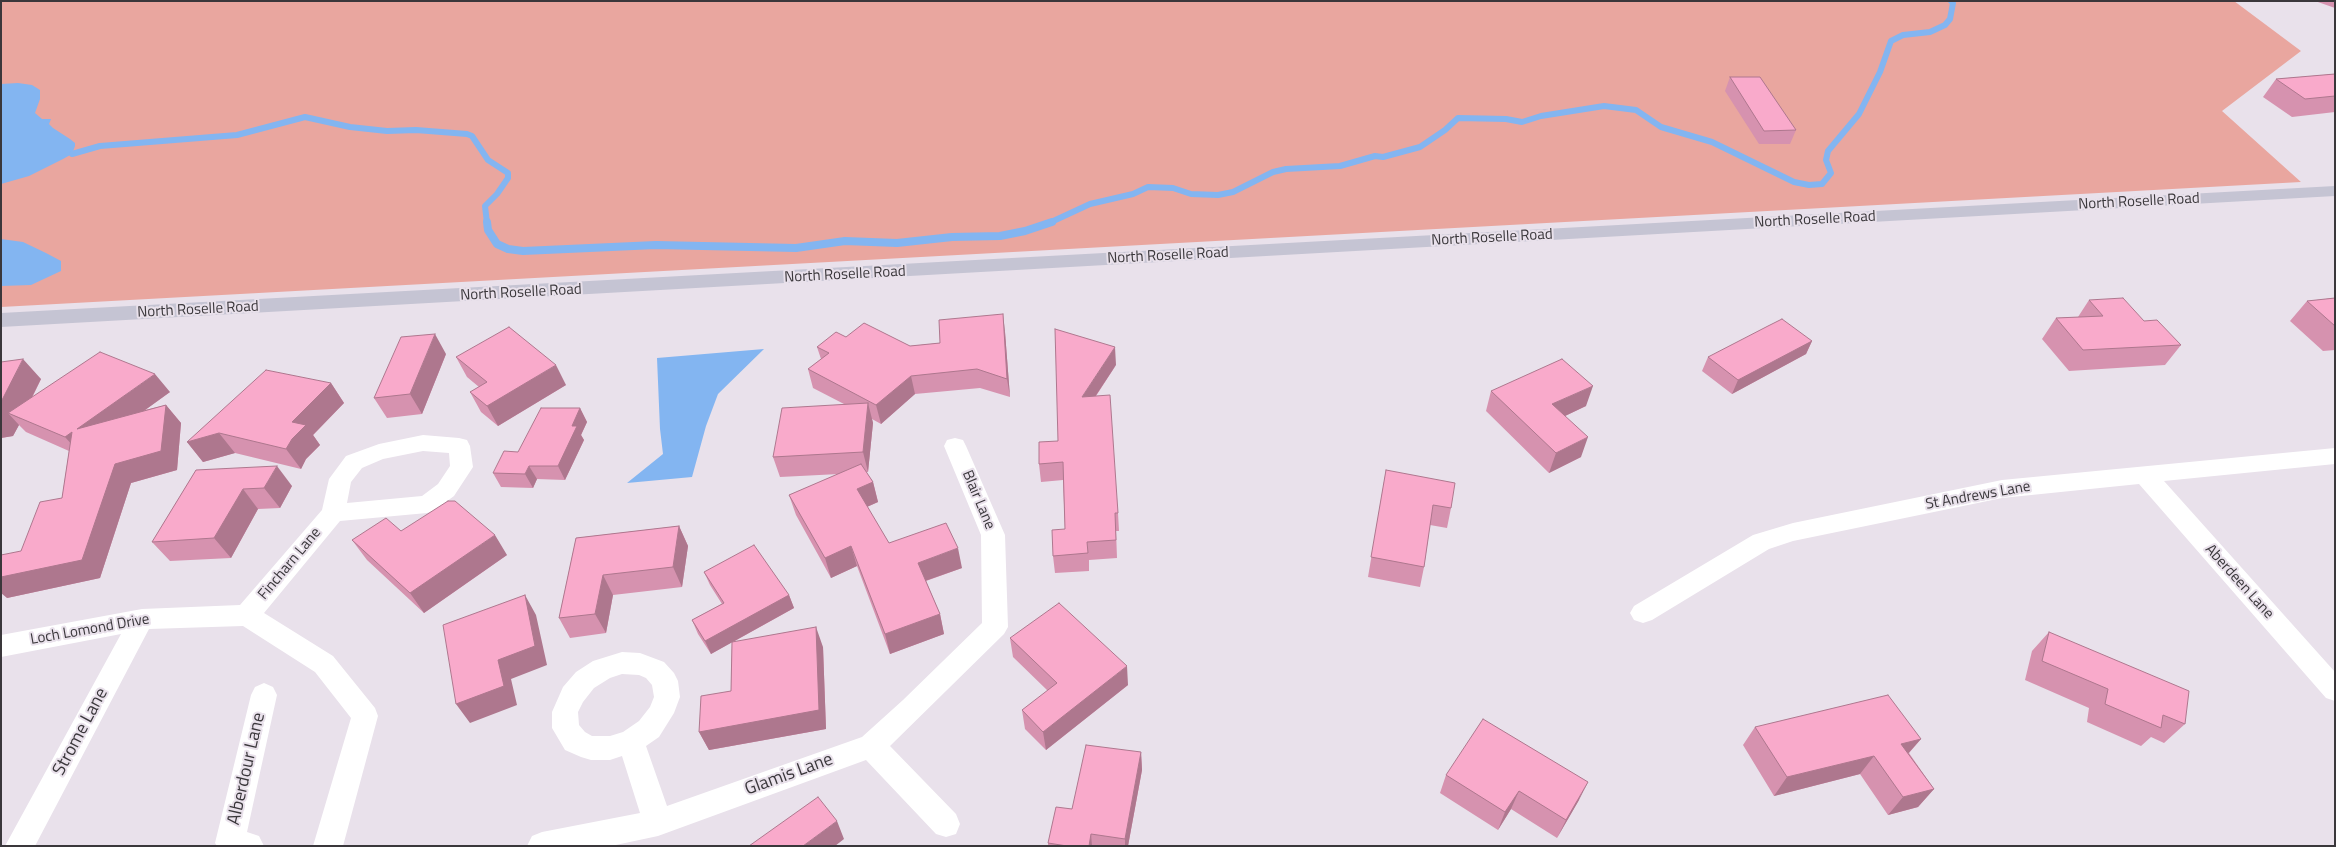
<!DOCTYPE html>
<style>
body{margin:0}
#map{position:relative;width:2336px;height:847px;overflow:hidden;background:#e9e1eb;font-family:"Titillium Web",sans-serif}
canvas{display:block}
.frame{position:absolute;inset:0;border:2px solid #3a373b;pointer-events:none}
</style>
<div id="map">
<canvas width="2336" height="847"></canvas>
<div class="frame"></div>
</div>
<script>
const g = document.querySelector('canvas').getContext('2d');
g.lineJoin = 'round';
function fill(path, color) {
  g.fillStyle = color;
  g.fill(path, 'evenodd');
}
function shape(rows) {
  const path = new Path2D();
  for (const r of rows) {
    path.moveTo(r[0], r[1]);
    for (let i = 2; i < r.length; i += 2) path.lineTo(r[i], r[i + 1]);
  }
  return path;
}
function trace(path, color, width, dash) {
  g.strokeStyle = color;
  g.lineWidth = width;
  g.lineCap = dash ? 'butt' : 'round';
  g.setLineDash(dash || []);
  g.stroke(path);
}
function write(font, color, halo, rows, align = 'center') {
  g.font = font + ' "Titillium Web",sans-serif';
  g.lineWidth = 4;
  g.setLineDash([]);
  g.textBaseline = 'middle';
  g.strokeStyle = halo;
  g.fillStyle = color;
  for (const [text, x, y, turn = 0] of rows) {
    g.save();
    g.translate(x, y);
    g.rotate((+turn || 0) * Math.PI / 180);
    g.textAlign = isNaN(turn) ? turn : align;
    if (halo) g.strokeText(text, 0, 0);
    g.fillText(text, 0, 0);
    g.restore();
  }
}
fill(shape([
 [1,1,2234,1,2301,51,2222,111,2301,182,1,307]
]), '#e9a69f');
fill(shape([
 [18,83,32,85,40,90,40,99,35,113,42,119,51,119,49,124,53,128,70,139,75,143,75,146,72,154,63,159,29,176,1,184,1,84],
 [1,239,23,242,46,253,61,261,61,271,31,285,1,286],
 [764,349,718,394,706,426,692,477,627,483,663,454,660,429,657,358]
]), '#83b5f1');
trace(shape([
 [72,154,100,146,237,135,305,117,350,127,387,131,416,130,467,134,472,136,488,160,508,173,508,178,497,194,485,206,487,223],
 [1049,223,1090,204,1133,194,1148,187,1173,188,1191,194,1218,195,1233,192,1273,172,1286,169,1340,166,1375,156,1383,157,1420,147,1445,130,1458,118,1506,119,1522,122,1541,116,1604,106,1636,110,1661,127,1712,142,1794,182,1809,185,1822,184,1831,173,1826,160,1828,151,1859,114,1880,72,1891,41,1903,35,1930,32,1945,25,1950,19,1953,3,1951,1]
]), '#83b5f1', 6);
trace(shape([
 [487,222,488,230,497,244,508,249,523,251,656,245,796,248,845,241,897,243,952,237,1000,236,1025,231,1052,222]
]), '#83b5f1', 8);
fill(shape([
 [423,435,459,438,467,440,470,446,473,467,454,496,435,510,427,513,340,521,264,613,333,656,375,708,378,716,343,846,313,846,351,718,315,672,243,626,149,629,35,846,5,846,121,634,1,657,1,635,142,609,240,605,322,510,329,479,346,456,379,444,423,435],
 [423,451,449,453,450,466,438,484,422,496,347,503,351,482,362,468,383,459,423,451],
 [955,438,963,440,966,446,1005,535,1008,627,1004,634,890,746,956,814,960,824,956,834,946,837,936,834,866,760,658,836,611,846,527,846,532,836,542,832,640,813,622,756,610,760,591,760,581,757,565,750,552,728,552,712,563,687,576,672,593,661,622,652,640,653,664,662,674,673,678,681,680,697,674,713,659,737,646,746,667,806,862,737,903,700,982,623,981,535,944,446,947,440,955,438],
 [622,674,639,675,646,678,652,685,654,697,650,707,639,721,623,732,610,736,592,736,585,732,579,725,578,712,583,702,594,688,610,678,622,674],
 [2335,448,2335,464,2164,481,2335,672,2335,701,2326,698,2139,484,2002,498,1793,541,1769,549,1652,620,1643,623,1634,620,1630,613,1634,606,1753,535,1793,523,2002,480,2335,448],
 [264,683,273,687,277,695,247,832,259,836,264,846,217,846,215,843,251,695,255,687,264,683]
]), '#fff');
fill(shape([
 [2335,186,2335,196,1,327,1,313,2335,186]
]), '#c5c4d3');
fill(shape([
 [2315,1,2335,1,2335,8],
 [2335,74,2335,112,2292,117,2263,97,2276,79],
 [1730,77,1796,130,1790,144,1759,144,1725,91],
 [2335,298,2335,350,2323,351,2290,321,2307,301],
 [2089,300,2144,321,2181,345,2165,365,2069,371,2042,339,2056,318,2078,317],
 [1005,332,1010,397,980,388,915,394,881,424,872,419,873,423,868,472,866,472,873,482,878,502,867,507,889,543,962,568,926,581,940,614,944,634,890,654,857,566,831,578,796,515,789,495,839,474,780,477,773,457,844,404,813,388,808,369,821,359,817,347,846,337,910,346,940,343],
 [1812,341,1806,354,1732,394,1702,371,1708,357],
 [446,354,422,414,387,418,374,398],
 [456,357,566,385,498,426,481,412,470,392,479,387,467,377],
 [1,362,41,379,32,398,170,392,145,410,166,405,181,423,177,470,131,483,100,578,7,598,21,551,62,498,69,451,26,432,19,425,13,436,1,438],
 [1116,365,1096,396,1118,513,1119,531,1116,531,1117,558,1089,560,1089,571,1055,573,1053,556,1065,529,1063,480,1041,482,1039,464,1058,441],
 [331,383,344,403,313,435,320,445,306,459,301,469,235,453,203,462,187,442],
 [1491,391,1586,406,1565,416,1581,457,1549,473,1486,411],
 [580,408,587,422,581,435,584,440,565,480,537,479,533,488,501,487,493,473,518,452],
 [196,470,292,486,280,508,258,509,231,558,170,561,152,542],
 [1386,470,1451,508,1447,528,1430,525,1424,567,1420,587,1368,577],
 [679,526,688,546,682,587,613,595,606,633,570,638,559,618,576,538],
 [401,531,507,555,424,613,367,560,352,540],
 [704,572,789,595,794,608,733,642,823,647,826,729,709,750,699,732,731,691,732,642,711,654,698,634,692,620,722,604,710,585],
 [2049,632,2185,724,2164,743,2151,737,2141,746,2087,722,2089,708,2025,680,2032,651],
 [1010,638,1128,685,1046,750,1025,729,1022,710,1048,691,1013,657],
 [1755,727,1921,739,1909,753,1934,789,1918,807,1888,815,1860,774,1774,796,1743,745],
 [1141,752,1142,770,1128,846,1048,846,1048,843,1072,809],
 [1446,775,1579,800,1557,838,1511,809,1498,830,1440,793]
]), '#d692af');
fill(shape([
 [1003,314,1005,332,1010,397,1007,379],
 [435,334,446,354,422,414,410,394],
 [1812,341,1806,354,1732,394,1738,380],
 [1115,347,1116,365,1083,415,1082,397],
 [23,359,41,379,21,419,8,413,19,425,13,436,1,438,1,402],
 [556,365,566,385,498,426,487,406],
 [155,374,170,392,94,447,77,429],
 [911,376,915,394,881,424,876,405],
 [331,383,344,403,313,435,320,445,306,459,301,469,286,449,292,422],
 [1593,386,1586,406,1546,425,1552,404],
 [868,403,873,423,868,472,863,452],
 [166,405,181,423,177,470,131,483,100,578,7,598,1,593,1,577],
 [580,408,587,422,581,435,584,440,565,480,558,466,572,426],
 [72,432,82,456,65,437],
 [219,433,235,453,203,462,187,442],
 [1588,437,1581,457,1549,473,1556,453],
 [277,466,292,486,280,508,264,488],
 [529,466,537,479,533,488,525,474],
 [873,482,878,502,862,509,857,489],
 [243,489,258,509,231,558,214,538],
 [679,526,688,546,682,587,673,567],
 [495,535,507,555,424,613,410,593],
 [851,546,857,566,831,578,825,558],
 [958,548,962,568,922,582,918,563],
 [603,575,613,595,606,633,595,614],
 [525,595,536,615,547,665,511,679,517,705,470,723,456,704,498,660],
 [789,595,794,608,711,654,705,641],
 [940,614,944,634,890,654,885,634],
 [816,627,823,647,826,729,709,750,699,732],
 [1127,666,1128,685,1046,750,1043,732],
 [1921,739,1905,757,1901,744],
 [1141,752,1142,770,1128,846,1125,846,1125,839],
 [1874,756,1860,774,1774,796,1787,777],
 [1588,782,1579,800,1557,838,1566,820],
 [1934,789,1918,807,1888,815,1903,797],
 [1519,791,1511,809,1498,830,1505,812],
 [837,821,844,839,835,846,803,846],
 [1091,834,1092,846,1089,846]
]), '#ae778e');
const building = shape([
 [2335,74,2335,96,2305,99,2276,79,2335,74],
 [1730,77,1760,77,1796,130,1764,131,1730,77],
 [2123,298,2144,321,2157,320,2181,345,2083,350,2056,318,2103,316,2089,300,2123,298],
 [2335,298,2335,326,2307,301,2335,298],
 [1003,314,1007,379,977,369,911,376,876,405,808,369,829,353,817,347,836,332,846,337,864,323,910,346,940,343,939,320,1003,314],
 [1782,319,1812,341,1738,380,1708,357,1768,326,1782,319],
 [509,327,556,365,487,406,470,392,487,382,456,357,509,327],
 [1055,329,1115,347,1082,397,1110,395,1118,513,1115,513,1116,540,1087,542,1088,553,1053,556,1052,530,1065,529,1063,462,1039,464,1039,442,1058,441,1055,329],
 [435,334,410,394,374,398,401,337,435,334],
 [100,352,155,374,77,429,166,405,161,451,115,464,82,560,1,577,1,555,21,551,40,502,62,498,72,432,65,437,8,413,100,352],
 [23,359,1,402,1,362,23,359],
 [1562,359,1593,386,1552,404,1588,437,1556,453,1491,391,1562,359],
 [266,370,331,383,292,422,306,425,292,439,286,449,219,433,187,442,266,370],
 [868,403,863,452,773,457,782,408,868,403],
 [541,408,580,408,572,426,577,426,558,466,529,466,525,474,493,473,504,451,518,452,541,408],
 [861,464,873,482,857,489,889,543,946,523,958,548,918,563,940,614,885,634,851,546,825,558,789,495,861,464],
 [277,466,264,488,243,489,214,538,152,542,196,470,277,466],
 [1386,470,1455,483,1451,508,1433,505,1424,567,1371,557,1386,470],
 [448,501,455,501,495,535,410,593,352,540,386,518,401,531,448,501],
 [679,526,673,567,603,575,595,614,559,618,576,538,679,526],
 [754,545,789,595,705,641,692,620,724,603,704,572,754,545],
 [525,595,535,646,498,660,504,686,456,704,443,625,525,595],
 [1059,603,1127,666,1043,732,1022,710,1057,683,1010,638,1059,603],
 [816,627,819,710,699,732,701,696,731,691,732,642,816,627],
 [2049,632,2189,691,2185,724,2163,715,2161,728,2105,704,2108,689,2042,661,2049,632],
 [1888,695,1921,739,1901,744,1934,789,1903,797,1874,756,1787,777,1755,727,1888,695],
 [1483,719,1588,782,1566,820,1519,791,1505,812,1446,775,1483,719],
 [1086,745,1141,752,1125,839,1091,834,1089,846,1067,846,1048,843,1056,807,1072,809,1086,745],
 [818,797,837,821,803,846,749,846,818,797]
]);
fill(building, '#f9aacb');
trace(building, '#ae778e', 1);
write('15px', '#3a373b', '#e9e1eb', [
 ["North Roselle Road",2139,202,-3],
 ["North Roselle Road",1815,220,-3],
 ["North Roselle Road",1492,238,-3],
 ["North Roselle Road",1168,256,-3],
 ["North Roselle Road",845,275,-3],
 ["North Roselle Road",521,293,-3],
 ["North Roselle Road",198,310,-3],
 ["St Andrews Lane",1978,496,-10],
 ["Blair Lane",978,500,67],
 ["Fincharn Lane",290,564,-50],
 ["Aberdeen Lane",2239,582,48],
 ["Loch Lomond Drive",90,630,-10]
]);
write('18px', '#3a373b', '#e9e1eb', [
 ["Strome Lane",81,732,-62],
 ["Alberdour Lane",247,769,-77],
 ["Glamis Lane",789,775,-20]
]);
</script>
